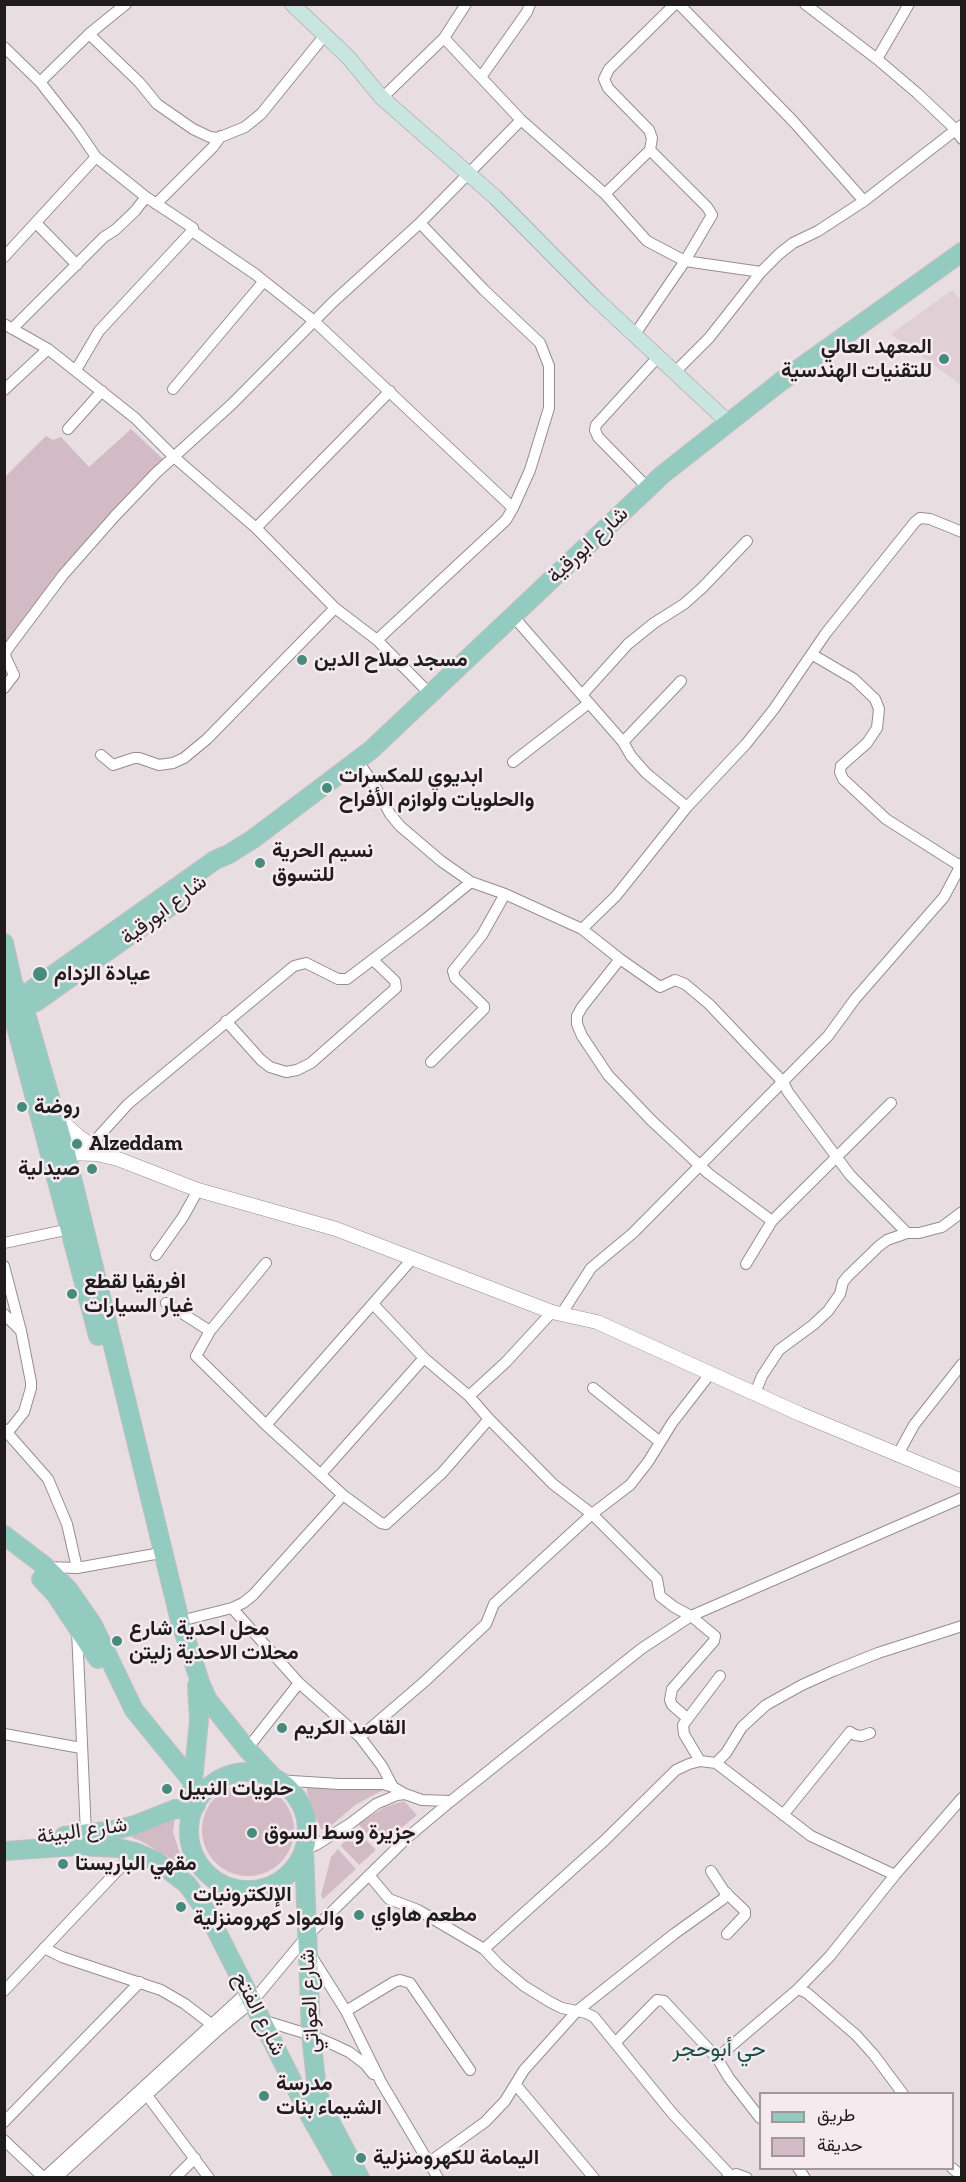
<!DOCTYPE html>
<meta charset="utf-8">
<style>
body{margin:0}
#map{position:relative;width:966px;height:2182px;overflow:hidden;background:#e8dee2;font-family:"Zilla Slab",Vazirmatn,serif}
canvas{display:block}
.frame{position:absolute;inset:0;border:6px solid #201c1e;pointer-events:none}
.legend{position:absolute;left:759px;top:2092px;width:195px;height:78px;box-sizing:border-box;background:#f5ebef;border:2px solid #a0989b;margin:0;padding:8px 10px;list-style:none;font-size:18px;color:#201c1e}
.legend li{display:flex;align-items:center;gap:12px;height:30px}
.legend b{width:30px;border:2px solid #a0989b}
</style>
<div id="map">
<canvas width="966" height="2182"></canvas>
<div class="frame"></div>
<ul class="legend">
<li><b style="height:8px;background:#94cbc1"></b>طريق</li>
<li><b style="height:16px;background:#d3bbc5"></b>حديقة</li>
</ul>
</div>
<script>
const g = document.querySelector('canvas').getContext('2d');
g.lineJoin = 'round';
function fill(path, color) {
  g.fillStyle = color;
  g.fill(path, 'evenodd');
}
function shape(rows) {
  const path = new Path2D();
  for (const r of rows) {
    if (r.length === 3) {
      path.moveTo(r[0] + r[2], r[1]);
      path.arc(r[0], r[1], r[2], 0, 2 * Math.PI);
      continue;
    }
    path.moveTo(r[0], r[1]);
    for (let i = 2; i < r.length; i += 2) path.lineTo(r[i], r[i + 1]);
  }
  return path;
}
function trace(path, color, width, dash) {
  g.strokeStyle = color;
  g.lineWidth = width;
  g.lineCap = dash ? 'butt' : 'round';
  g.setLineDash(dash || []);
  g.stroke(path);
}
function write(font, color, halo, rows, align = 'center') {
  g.font = font + ' "Zilla Slab",Vazirmatn,serif';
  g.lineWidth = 5;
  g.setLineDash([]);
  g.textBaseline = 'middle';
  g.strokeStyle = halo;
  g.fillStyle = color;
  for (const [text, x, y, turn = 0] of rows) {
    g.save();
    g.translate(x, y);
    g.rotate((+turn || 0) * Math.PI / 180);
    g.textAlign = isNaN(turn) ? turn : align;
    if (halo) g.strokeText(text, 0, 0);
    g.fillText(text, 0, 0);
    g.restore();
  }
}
fill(shape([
 [952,290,961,300,961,385,891,334]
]), '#e1cfd6');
fill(shape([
 [131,429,167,463,65,571,5,653,5,477,46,436,53,440,61,437,89,467],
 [248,1830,46],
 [307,1784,336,1789,385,1789,355,1805,326,1830,321,1829,317,1821,307,1793],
 [404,1801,417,1815,378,1847,358,1824,385,1807],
 [175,1817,173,1832,181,1857,180,1864,141,1841,133,1838,130,1834,144,1831,160,1822],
 [354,1828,376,1850,359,1865,341,1846],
 [338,1849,356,1869,323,1899,321,1895,331,1857]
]), '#d3bbc5');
const minor = shape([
 [679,4,793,121,864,201],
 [805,4,877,59,917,93,955,129,962,139],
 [89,34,139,82,157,104,193,129,210,137,218,138,245,127,261,114,325,35],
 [444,38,521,120,605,194,647,241,685,261,761,272],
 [4,47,40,82,77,129,96,157,146,197,193,228,192,231,255,274,314,321,513,508,530,470,549,408,549,366,540,343,484,290,420,223],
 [877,59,909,4],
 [481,77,527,12,530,4],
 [40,82,89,34,126,4],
 [382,98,444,38,466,4],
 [605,194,650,150,652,138,649,130,608,88,604,79,609,69,675,4],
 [156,204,213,147,221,136],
 [36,223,77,265],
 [4,257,96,157],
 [4,324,48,349,135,418,174,457,256,528,335,608,377,640,430,694],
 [12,329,104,237,115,230,135,211,146,197],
 [635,334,685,261,712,215,707,207,650,150],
 [76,370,99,331,192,231],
 [675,372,709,338,761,272,779,254,793,243,818,231,864,201,962,125],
 [173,389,264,281],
 [4,390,48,349],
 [68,429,102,391],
 [648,488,598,437,595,430,596,425,658,357],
 [256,528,390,391],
 [513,616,623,742,681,681],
 [377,640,506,520,513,508],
 [813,655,854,679,875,699,879,709,877,728,867,743,841,766,840,772,843,779,886,819,960,866],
 [4,688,14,675,5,656,6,651,63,575,115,516,156,473,232,404,333,302,420,223,521,120],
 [582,695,628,644,654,623,684,604,702,588,747,541],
 [623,742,631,756,646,773,687,807],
 [101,755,113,765,134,758,139,758,159,765,173,763,184,758,207,739,335,608],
 [357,760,375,786,390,814,400,826,441,861,471,882,505,894,582,929,620,959,582,1007,577,1016,577,1024,582,1036,608,1075,652,1121,709,1174,772,1221,746,1264],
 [513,762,589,703],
 [582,929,616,896,687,807,746,744,774,709,826,633,915,522,920,518,930,519,962,532],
 [620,959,660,987,675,980,685,984,709,1004,783,1082,788,1092,850,1175,907,1233,919,1233,942,1227,962,1212],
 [226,1021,261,1060,270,1067,286,1072,297,1070,311,1063,396,988,395,981,373,960],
 [431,1062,484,1009,484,1006,455,978,453,971,482,935,505,894],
 [90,1146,128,1104,294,966,306,963,338,979,347,979,422,922,471,882],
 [772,1221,891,1103],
 [4,1243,70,1229],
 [156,1255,183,1217,198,1190],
 [266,1263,210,1331,196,1356,266,1425],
 [4,1266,21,1331,31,1382,31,1388,24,1412,8,1432],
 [166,1303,210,1331],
 [373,1304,424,1358],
 [562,1313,591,1268,633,1233,828,1036,855,999,944,897,962,863],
 [4,1314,21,1331],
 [593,1388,660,1442],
 [755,1393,762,1376,779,1350,813,1325,828,1311,840,1294,843,1282,848,1276,879,1246,887,1240,907,1233],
 [469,1396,506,1362,552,1312],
 [489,1419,553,1484,592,1514,657,1579,660,1596,674,1607,691,1616,715,1636,714,1641,672,1689,670,1700,672,1705,687,1718],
 [4,1429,48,1479,67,1524,77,1568],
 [897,1456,914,1425,962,1364],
 [321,1474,424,1358,469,1396,489,1419,442,1473,386,1524,381,1523,343,1495],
 [47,1567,77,1568,155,1554],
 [232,1608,299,1683,360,1737,382,1766,393,1787,405,1794,422,1800,451,1801,641,1649,691,1616,962,1498],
 [180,1621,232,1608,243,1603,253,1595,343,1495,266,1425,413,1258],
 [77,1630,86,1834],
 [4,1734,81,1748],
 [360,1737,424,1682,486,1624,494,1604,592,1514,630,1485,648,1462,672,1423,710,1374],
 [247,1749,299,1683],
 [700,1761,684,1734,683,1725,720,1676],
 [716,1763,726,1753,742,1727,766,1705,802,1685,833,1671,878,1653,962,1626],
 [276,1780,339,1784,383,1784,393,1787],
 [783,1815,850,1732,855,1735,862,1736,870,1733],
 [304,1850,316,1845,351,1823,376,1804,397,1795,405,1794],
 [711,1871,724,1891,745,1911,745,1915,727,1934],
 [369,1875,389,1899,418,1910,484,1949,499,1965,524,1986,550,2002,562,2008,586,2013,594,2017,672,2113,730,2175],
 [44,1948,62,1957,161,1990,185,2004,211,2024],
 [484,1949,604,1841,676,1770,689,1764,700,1761,716,1763,811,1836,895,1875,962,1798],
 [310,1954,346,2011,381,2082,438,2178],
 [798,1989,807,1993,856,2035,874,2055,903,2094],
 [4,1991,135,1852],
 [346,2011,394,1982,400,1980,410,1983,470,2070],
 [262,2020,311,2035,332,2044,349,2052,365,2064,373,2074],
 [615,2043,657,2000,664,2001,717,2058,729,2078,760,2118],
 [717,2058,798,1989,830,1956,895,1875],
 [516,2085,594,2178],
 [143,2090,209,2178],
 [4,2122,140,1982],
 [4,2140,44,2178],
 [428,2163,485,2122,505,2101,524,2070,577,2011,674,1934,723,1899,727,1893],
 [798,2168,805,2178],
 [952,2168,962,2176],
 [44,2178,247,1992],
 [56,2178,216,2032,252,2002,306,1937,408,1837,451,1801],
 [175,2178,195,2158],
 [727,2178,736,2174,747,2178]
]);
const tertiary = shape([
 [56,1116,78,1136,104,1154],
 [66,1153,97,1154,118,1159,198,1190,336,1229,552,1312,597,1322,800,1414,962,1481]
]);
const secondary = shape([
 [292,4,348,57,382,98,495,197,594,297,729,423]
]);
const primary = shape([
 [4,943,13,983,25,1010,66,1153,180,1621,201,1685,208,1700,247,1749,276,1780],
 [6,989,98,1336],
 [19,999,215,860,229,854,253,839,371,750,662,475,779,383,962,252],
 [36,1002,175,903],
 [4,1535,46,1567,68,1589,93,1625,134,1710,196,1786],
 [41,1579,56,1595,98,1659],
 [248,1831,59],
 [196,1805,192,1791,199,1720,197,1686],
 [64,1836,115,1830,135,1825,175,1809,193,1810],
 [4,1851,78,1846,118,1848,135,1852,156,1861,187,1884,208,1914,310,2116,345,2178],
 [304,1851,311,2035,317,2090,322,2106,360,2178]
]);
trace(minor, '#968d91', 12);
trace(tertiary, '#968d91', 15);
trace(secondary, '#968d91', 16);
trace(primary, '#c1bfc0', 20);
trace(minor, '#fff', 10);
trace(tertiary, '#fff', 14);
trace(secondary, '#c9e5e0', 15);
trace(primary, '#94cbc1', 18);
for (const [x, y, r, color] of [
 [944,359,6,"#478b7e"],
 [302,660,6,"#478b7e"],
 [327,788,6,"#478b7e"],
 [260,863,6,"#478b7e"],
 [40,974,8,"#478b7e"],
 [22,1107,6,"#478b7e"],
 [77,1144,6,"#478b7e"],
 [92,1169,6,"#478b7e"],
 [72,1294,6,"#478b7e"],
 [117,1641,6,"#478b7e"],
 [282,1728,6,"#478b7e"],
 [167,1789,6,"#478b7e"],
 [252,1833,6,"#478b7e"],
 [63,1864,6,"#478b7e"],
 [181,1907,6,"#478b7e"],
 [359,1915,6,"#478b7e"],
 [264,2096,6,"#478b7e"],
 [361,2158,6,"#478b7e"]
]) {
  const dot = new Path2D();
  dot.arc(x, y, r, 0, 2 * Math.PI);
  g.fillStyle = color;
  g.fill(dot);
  trace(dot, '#f5ebef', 2);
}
write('bold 21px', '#201c1e', '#f5ebef', [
 ["المعهد العالي",932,347,"right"],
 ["للتقنيات الهندسية",932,371,"right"],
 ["مسجد صلاح الدين",314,660],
 ["ابديوي للمكسرات",339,776],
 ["والحلويات ولوازم الأفراح",339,800],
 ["نسيم الحرية",272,851],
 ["للتسوق",272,875],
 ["عيادة الزدام",54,974],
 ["روضة",34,1107],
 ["Alzeddam",89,1144],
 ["صيدلية",80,1169,"right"],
 ["افريقيا لقطع",84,1282],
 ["غيار السيارات",84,1306],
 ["محل احدية شارع",129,1629],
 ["محلات الاحدية زليتن",129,1653],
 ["القاصد الكريم",294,1728],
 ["حلويات النبيل",179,1789],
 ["جزيرة وسط السوق",264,1833],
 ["مقهي الباريستا",75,1864],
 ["الإلكترونيات",193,1895],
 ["والمواد كهرومنزلية",193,1919],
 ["مطعم هاواي",371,1915],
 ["مدرسة",276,2084],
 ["الشيماء بنات",276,2108],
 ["اليمامة للكهرومنزلية",373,2158]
], 'left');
write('21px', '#201c1e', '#f5ebef', [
 ["شارع ابورقية",588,545,-43],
 ["شارع ابورقية",164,910,-37],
 ["شارع البيئة",82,1831,-8],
 ["شارع العواتي",310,2001,-93],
 ["شارع الفتح",259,2014,63]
]);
write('22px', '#195147', '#f5ebef', [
 ["حي أبوحجر",719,2050]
]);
</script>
